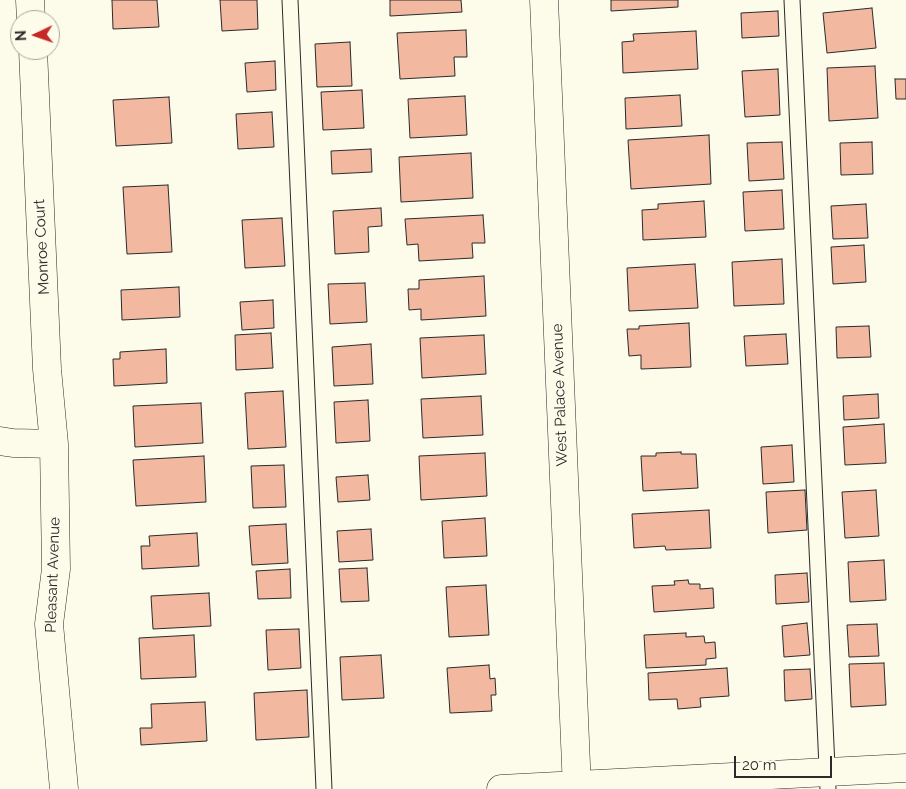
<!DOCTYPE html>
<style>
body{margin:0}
#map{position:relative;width:906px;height:789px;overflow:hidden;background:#fdfbea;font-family:Raleway,sans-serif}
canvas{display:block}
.north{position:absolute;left:10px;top:10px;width:50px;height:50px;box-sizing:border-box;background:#fdfbea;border:1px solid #a9a89e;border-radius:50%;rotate:267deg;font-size:14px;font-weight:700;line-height:20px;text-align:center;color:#2b2b2b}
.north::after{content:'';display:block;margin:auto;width:18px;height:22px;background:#c62828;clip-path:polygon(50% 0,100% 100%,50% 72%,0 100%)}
.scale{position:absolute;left:734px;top:756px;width:98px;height:22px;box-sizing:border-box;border:2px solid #2b2b2b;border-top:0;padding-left:6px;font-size:15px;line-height:18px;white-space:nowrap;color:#2b2b2b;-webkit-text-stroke:4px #fdfbea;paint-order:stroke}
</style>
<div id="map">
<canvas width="906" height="789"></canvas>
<div class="north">N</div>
<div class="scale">20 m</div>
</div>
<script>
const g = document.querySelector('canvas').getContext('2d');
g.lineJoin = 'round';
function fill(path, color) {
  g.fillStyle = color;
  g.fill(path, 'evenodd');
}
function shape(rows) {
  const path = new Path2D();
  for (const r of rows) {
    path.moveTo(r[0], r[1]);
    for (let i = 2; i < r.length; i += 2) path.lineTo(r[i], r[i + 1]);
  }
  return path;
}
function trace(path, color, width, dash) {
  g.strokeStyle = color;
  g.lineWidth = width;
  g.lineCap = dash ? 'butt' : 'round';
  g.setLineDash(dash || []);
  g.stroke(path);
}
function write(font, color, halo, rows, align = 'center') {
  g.font = font + ' Raleway,sans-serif';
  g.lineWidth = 4;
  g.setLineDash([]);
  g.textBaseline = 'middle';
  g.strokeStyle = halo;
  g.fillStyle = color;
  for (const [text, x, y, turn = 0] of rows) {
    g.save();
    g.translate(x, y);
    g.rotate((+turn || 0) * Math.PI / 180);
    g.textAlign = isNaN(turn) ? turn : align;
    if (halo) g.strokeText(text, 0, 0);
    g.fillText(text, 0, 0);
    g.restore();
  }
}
const building = shape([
 [112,0,157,0,159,27,113,29,112,0],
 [220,0,257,0,258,29,222,31,220,0],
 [390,0,461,0,462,12,390,16,390,0],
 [611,0,678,0,678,7,611,11,611,0],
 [872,8,876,48,827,53,823,13,872,8],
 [778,11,779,36,742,38,741,13,778,11],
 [466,30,467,57,454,57,455,76,400,79,397,33,466,30],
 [696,31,698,69,623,73,622,42,634,41,633,34,696,31],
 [350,42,352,86,317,87,315,44,350,42],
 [275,61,276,90,247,92,245,63,275,61],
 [875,66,878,118,829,121,827,68,875,66],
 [778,69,780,115,745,117,742,71,778,69],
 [895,79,906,79,906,99,896,99,895,79],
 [362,90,364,128,323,130,321,92,362,90],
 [680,95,682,126,626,129,625,98,680,95],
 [465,96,467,135,410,138,408,99,465,96],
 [169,97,172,143,116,146,113,100,169,97],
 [272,112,274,147,238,149,236,114,272,112],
 [709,135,711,184,631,189,628,140,709,135],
 [782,142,784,179,749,181,747,143,782,142],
 [872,142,873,174,841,175,840,143,872,142],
 [371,149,372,172,332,174,331,151,371,149],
 [471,153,473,198,401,202,399,157,471,153],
 [168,185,172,252,127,254,123,187,168,185],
 [782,190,784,229,745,231,743,192,782,190],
 [704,201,706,237,643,240,642,210,658,209,658,204,704,201],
 [866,204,868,238,833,239,831,206,866,204],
 [381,208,382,226,368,227,369,252,335,254,333,211,381,208],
 [483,215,485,243,472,243,473,258,419,261,418,244,407,245,405,219,483,215],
 [282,218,285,266,245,268,242,220,282,218],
 [864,245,866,282,833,284,831,247,864,245],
 [782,259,784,304,734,306,732,262,782,259],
 [695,264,698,308,629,311,627,268,695,264],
 [484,276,486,316,421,320,421,309,409,310,408,289,419,289,419,280,484,276],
 [365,283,367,322,330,324,328,284,365,283],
 [179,287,180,317,122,320,121,290,179,287],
 [273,300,274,328,242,330,240,302,273,300],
 [689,323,691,367,641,369,641,355,629,356,627,329,639,329,639,326,689,323],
 [869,326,871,357,837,358,836,327,869,326],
 [271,333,273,368,236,370,235,335,271,333],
 [786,334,788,364,746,366,744,336,786,334],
 [484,335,486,374,422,378,420,338,484,335],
 [371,344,373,384,334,386,332,347,371,344],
 [166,349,167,383,114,386,113,359,120,359,120,352,166,349],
 [283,391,286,447,248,449,245,393,283,391],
 [878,394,879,418,844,420,843,396,878,394],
 [481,396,483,435,423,438,421,399,481,396],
 [368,400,370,441,336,443,334,402,368,400],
 [201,403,203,443,135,447,133,406,201,403],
 [884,424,886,463,845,465,843,427,884,424],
 [792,445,794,482,763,484,761,447,792,445],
 [681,452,681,454,696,454,698,488,643,491,641,456,656,456,656,453,681,452],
 [485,453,487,496,421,500,419,456,485,453],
 [204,456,206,502,136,506,133,460,204,456],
 [284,465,286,507,253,508,251,466,284,465],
 [368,475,370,500,338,502,336,477,368,475],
 [805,490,807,530,768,533,766,492,805,490],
 [876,490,879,536,845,538,842,492,876,490],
 [709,510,711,548,666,550,665,546,634,548,632,514,709,510],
 [485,518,487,556,444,558,442,521,485,518],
 [286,524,288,563,252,565,249,526,286,524],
 [371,529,373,560,339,562,337,531,371,529],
 [197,533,199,566,142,569,141,546,150,546,149,536,197,533],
 [884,560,886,600,850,602,848,562,884,560],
 [367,568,369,601,341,602,339,569,367,568],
 [290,569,291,598,258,599,256,571,290,569],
 [807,573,809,602,776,604,775,575,807,573],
 [688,580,689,584,700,584,700,589,713,588,714,608,654,612,652,586,675,585,674,581,688,580],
 [486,585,489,635,449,637,446,587,486,585],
 [209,593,211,626,153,629,151,596,209,593],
 [807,623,810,655,784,657,782,626,807,623],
 [877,624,879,656,849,657,847,625,877,624],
 [299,629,301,668,268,670,266,630,299,629],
 [686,633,686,637,704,636,705,643,715,642,716,658,706,659,706,665,646,668,644,635,686,633],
 [194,635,196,677,141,679,139,638,194,635],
 [381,655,384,698,342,700,340,657,381,655],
 [884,663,886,705,851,707,849,664,884,663],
 [489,665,490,679,495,678,496,695,491,695,492,711,450,713,447,668,489,665],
 [727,668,729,696,700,698,701,707,678,709,677,699,649,700,648,673,727,668],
 [810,669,812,699,785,701,784,670,810,669],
 [307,690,309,737,256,740,254,693,307,690],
 [205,702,207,741,141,745,140,728,152,728,151,704,205,702]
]);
fill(building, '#f2b8a0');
trace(building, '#2b2b2b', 1);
const service = shape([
 [290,0,324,789],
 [792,0,828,789]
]);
const minor = shape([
 [30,0,31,20],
 [544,0,577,789],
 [33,50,47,369,54,444,56,569,49,624,64,789],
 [0,441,13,443,54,444],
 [501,789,906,768]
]);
trace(service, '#2b2b2b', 17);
trace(minor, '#2b2b2b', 29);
trace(service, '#fdfbea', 15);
trace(minor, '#fdfbea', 28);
write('15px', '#2b2b2b', '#fdfbea', [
 ["Monroe Court",42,247,-93],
 ["West Palace Avenue",560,395,-92],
 ["Pleasant Avenue",53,575,-88]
]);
</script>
